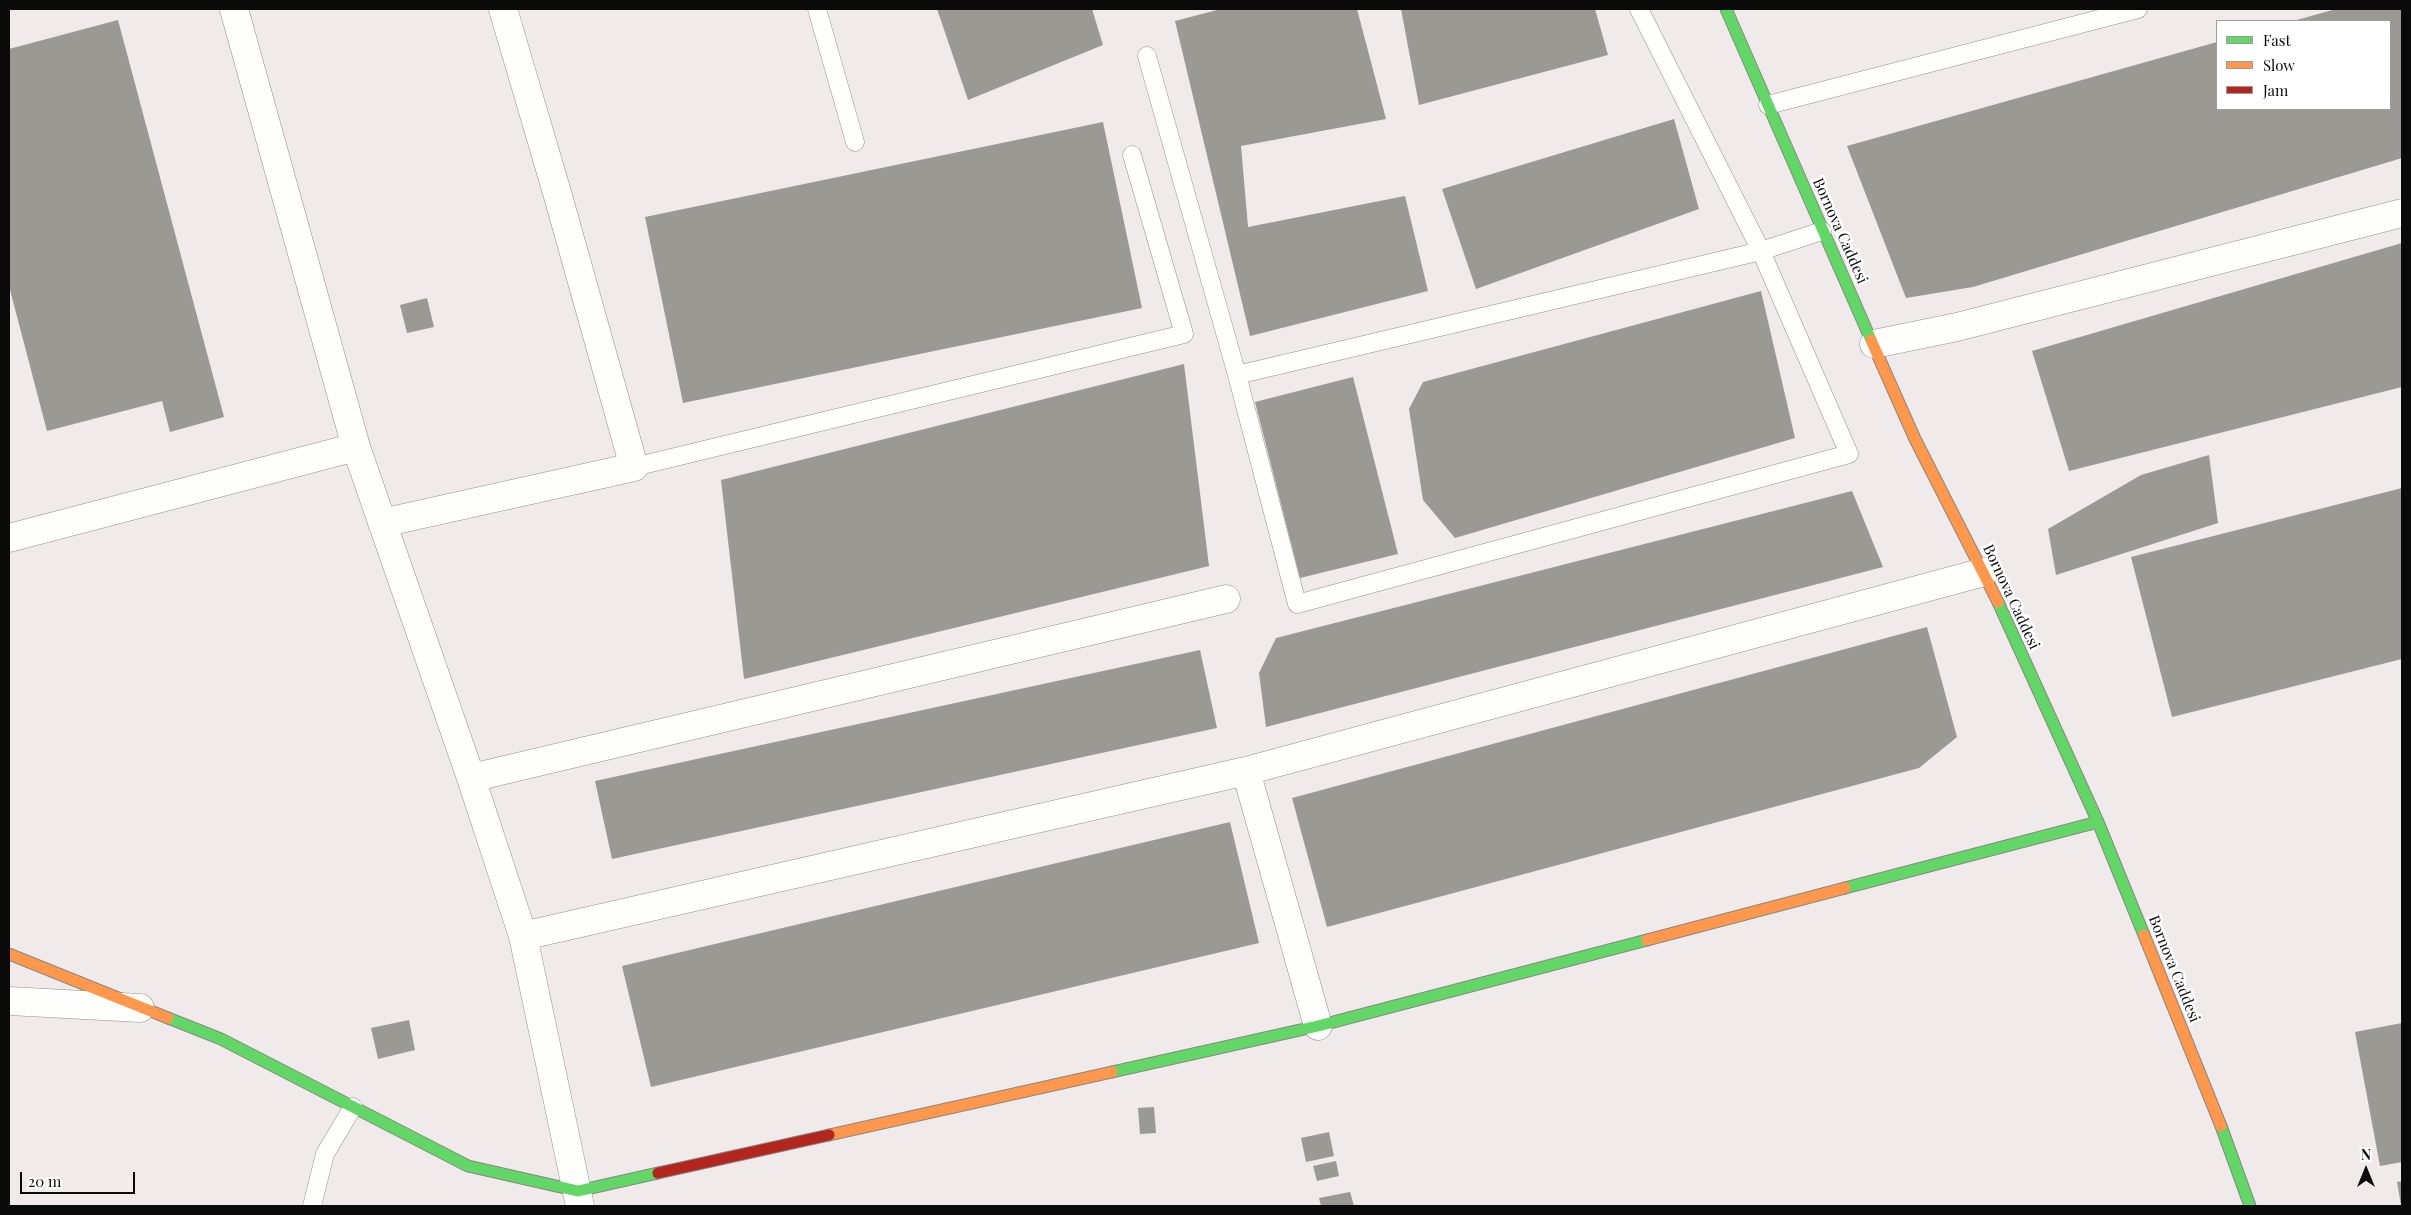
<!DOCTYPE html>
<style>
body{margin:0}
#map{position:relative;width:2411px;height:1215px;overflow:hidden;background:#f9f8ed;font-family:"Playfair Display",serif}
canvas{display:block}
.frame{position:absolute;inset:0;border:10px solid #0a0a0a;pointer-events:none}
.legend{position:absolute;left:2216px;top:20px;width:175px;height:90px;box-sizing:border-box;background:#fff;border:1px solid #9d9d9d;margin:0;padding:6px 9px;list-style:none;font-size:15px;color:#0a0a0a}
.legend li{display:flex;align-items:center;gap:10px;height:25px}
.legend b{width:25px;border:1px solid #9d9d9d}
.north{position:absolute;left:2341px;top:1145px;width:50px;height:50px;-webkit-text-stroke:4px #fff;paint-order:stroke;rotate:0deg;font-size:14px;font-weight:700;line-height:20px;text-align:center;color:#0a0a0a}
.north::after{content:'';display:block;margin:auto;width:18px;height:22px;background:#0a0a0a;clip-path:polygon(50% 0,100% 100%,50% 72%,0 100%)}
.scale{position:absolute;left:20px;top:1172px;width:115px;height:22px;box-sizing:border-box;border:2px solid #0a0a0a;border-top:0;padding-left:6px;font-size:15px;line-height:18px;white-space:nowrap;color:#0a0a0a;-webkit-text-stroke:4px #fff;paint-order:stroke}
</style>
<div id="map">
<canvas width="2411" height="1215"></canvas>
<div class="frame"></div>
<ul class="legend">
<li><b style="height:6px;background:#63d668"></b>Fast</li>
<li><b style="height:6px;background:#ff974d"></b>Slow</li>
<li><b style="height:6px;background:#b3261e"></b>Jam</li>
</ul>
<div class="north">N</div>
<div class="scale">20 m</div>
</div>
<script>
const g = document.querySelector('canvas').getContext('2d');
g.lineJoin = 'round';
function fill(path, color) {
  g.fillStyle = color;
  g.fill(path, 'evenodd');
}
function shape(rows) {
  const path = new Path2D();
  for (const r of rows) {
    path.moveTo(r[0], r[1]);
    for (let i = 2; i < r.length; i += 2) path.lineTo(r[i], r[i + 1]);
  }
  return path;
}
function trace(path, color, width, dash) {
  g.strokeStyle = color;
  g.lineWidth = width;
  g.lineCap = dash ? 'butt' : 'round';
  g.setLineDash(dash || []);
  g.stroke(path);
}
function write(font, color, halo, rows, align = 'center') {
  g.font = font + ' "Playfair Display",serif';
  g.lineWidth = 5;
  g.setLineDash([]);
  g.textBaseline = 'middle';
  g.strokeStyle = halo;
  g.fillStyle = color;
  for (const [text, x, y, turn = 0] of rows) {
    g.save();
    g.translate(x, y);
    g.rotate((+turn || 0) * Math.PI / 180);
    g.textAlign = isNaN(turn) ? turn : align;
    if (halo) g.strokeText(text, 0, 0);
    g.fillText(text, 0, 0);
    g.restore();
  }
}
fill(shape([
 [9,9,2402,9,2402,1206,9,1206],
 [2217,21,2390,21,2390,109,2217,109]
]), '#f0eaeb');
fill(shape([
 [937,9,1092,9,1103,45,968,100],
 [1221,9,1357,9,1386,119,1241,146,1248,227,1405,196,1428,291,1250,336,1175,21],
 [1401,9,1595,9,1608,55,1419,105],
 [2336,9,2402,9,2402,158,1973,287,1906,298,1847,146,2217,42,2217,109,2390,109,2390,21,2293,21],
 [118,20,224,417,170,432,162,401,47,431,9,286,9,49],
 [1674,119,1699,209,1476,289,1442,189],
 [1103,122,1142,308,683,403,645,217],
 [2402,243,2402,387,2069,471,2032,351],
 [1761,291,1795,438,1455,538,1423,500,1409,409,1423,382],
 [427,298,434,327,407,333,400,305],
 [1184,364,1209,566,744,679,721,480],
 [1353,377,1398,554,1300,578,1255,402],
 [2209,455,2218,523,2056,575,2048,529,2141,475],
 [2402,488,2402,659,2172,717,2131,557],
 [1852,491,1883,567,1266,727,1259,673,1276,638],
 [1927,627,1957,737,1919,768,1327,927,1292,798],
 [1200,650,1217,728,612,859,595,781],
 [1230,822,1259,943,651,1087,622,966],
 [409,1020,415,1050,378,1059,371,1028],
 [2402,1023,2402,1162,2380,1166,2355,1032],
 [1154,1107,1156,1133,1140,1134,1138,1108],
 [1329,1132,1334,1156,1306,1162,1301,1138],
 [1336,1161,1339,1176,1317,1181,1313,1166],
 [2402,1181,2402,1205,2401,1205,2397,1182],
 [1350,1192,1354,1206,1321,1206,1319,1198]
]), '#9b9994');
const lane = shape([
 [817,9,855,142],
 [1147,56,1237,375,1297,604,1849,454,1761,251,1639,9],
 [1768,105,2138,9],
 [1237,375,1761,251,1822,231],
 [634,467,1184,334,1132,155],
 [312,1206,325,1154,353,1107]
]);
const street = shape([
 [234,9,356,447,471,778,523,936,580,1206],
 [1874,344,1957,327,2402,213],
 [382,523,634,467,558,196,503,9],
 [9,538,356,447],
 [1246,771,1318,1026],
 [471,778,1226,599],
 [523,936,1246,771,1984,572],
 [9,1001,140,1008]
]);
const fast = shape([
 [1726,9,1871,340],
 [1998,602,2098,822,2144,935],
 [1845,888,2098,822],
 [168,1018,221,1039,468,1166,578,1191,658,1173],
 [1112,1072,1318,1026,1647,940],
 [2221,1126,2250,1206]
]);
const slow = shape([
 [1871,340,1915,439,1998,602],
 [2144,935,2221,1126],
 [1647,940,1845,888],
 [9,954,168,1018],
 [829,1135,1112,1072]
]);
const jam = shape([
 [658,1173,829,1135]
]);
trace(lane, '#92918c', 19);
trace(street, '#92918c', 29);
trace(fast, '#888883', 13);
trace(slow, '#888883', 13);
trace(jam, '#888883', 13);
trace(lane, '#fefefc', 18);
trace(street, '#fefefc', 28);
trace(fast, '#63d668', 11);
trace(slow, '#ff974d', 11);
trace(jam, '#b3261e', 11);
write('15px', '#0a0a0a', '#fff', [
 ["Bornova Caddesi",1840,231,66],
 ["Bornova Caddesi",2011,597,65],
 ["Bornova Caddesi",2174,969,68]
]);
</script>
